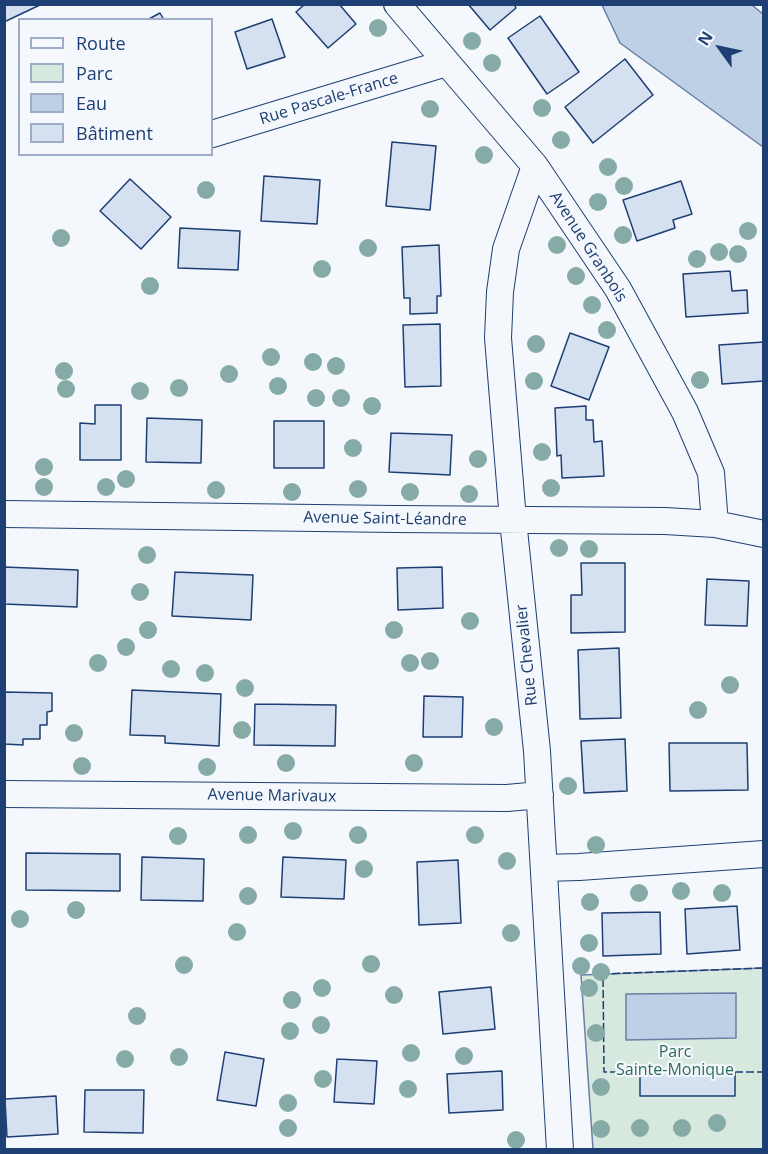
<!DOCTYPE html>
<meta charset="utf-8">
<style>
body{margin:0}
#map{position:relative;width:768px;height:1154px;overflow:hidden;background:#f4f7fb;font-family:"Open Sans",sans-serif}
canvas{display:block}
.frame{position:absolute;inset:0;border:6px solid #1d3f73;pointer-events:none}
.legend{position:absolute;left:18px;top:18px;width:195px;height:138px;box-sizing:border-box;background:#f4f7fb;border:2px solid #9eadc5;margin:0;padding:8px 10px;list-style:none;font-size:18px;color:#1d3f73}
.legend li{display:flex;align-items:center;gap:12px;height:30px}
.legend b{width:30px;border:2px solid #9eadc5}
.north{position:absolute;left:690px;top:18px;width:60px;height:60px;-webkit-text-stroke:4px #f4f7fb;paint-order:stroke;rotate:303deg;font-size:16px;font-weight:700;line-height:24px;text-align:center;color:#1d3f73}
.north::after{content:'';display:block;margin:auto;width:21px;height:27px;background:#1d3f73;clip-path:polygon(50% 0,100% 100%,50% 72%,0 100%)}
</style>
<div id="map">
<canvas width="768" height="1154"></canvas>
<div class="frame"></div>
<ul class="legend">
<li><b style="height:8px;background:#f4f7fb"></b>Route</li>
<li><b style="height:16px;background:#d7e8df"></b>Parc</li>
<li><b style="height:16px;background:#bed0e5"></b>Eau</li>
<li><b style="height:16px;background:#d5e0f0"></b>Bâtiment</li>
</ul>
<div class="north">N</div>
</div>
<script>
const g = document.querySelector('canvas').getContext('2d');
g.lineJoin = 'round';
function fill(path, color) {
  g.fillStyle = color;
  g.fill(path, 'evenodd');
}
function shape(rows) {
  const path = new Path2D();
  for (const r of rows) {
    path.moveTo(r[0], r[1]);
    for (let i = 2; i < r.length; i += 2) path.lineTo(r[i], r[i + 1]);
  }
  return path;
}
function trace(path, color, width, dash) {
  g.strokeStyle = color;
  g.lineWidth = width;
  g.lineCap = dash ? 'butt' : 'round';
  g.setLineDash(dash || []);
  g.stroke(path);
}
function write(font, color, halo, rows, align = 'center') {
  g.font = font + ' "Open Sans",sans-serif';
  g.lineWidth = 4.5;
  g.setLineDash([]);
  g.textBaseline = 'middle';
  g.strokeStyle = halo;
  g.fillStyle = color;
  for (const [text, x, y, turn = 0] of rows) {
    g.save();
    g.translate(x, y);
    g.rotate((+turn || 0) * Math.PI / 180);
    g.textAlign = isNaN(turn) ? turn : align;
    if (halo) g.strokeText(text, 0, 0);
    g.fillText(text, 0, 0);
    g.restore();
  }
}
const green = shape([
 [763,968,763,1149,593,1149,581,975,763,968]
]);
fill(green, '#d7e8df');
trace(green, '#687fa3', 1.5);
const water = shape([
 [602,5,752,5,763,14,763,147,620,43,602,5],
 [736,993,736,1038,626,1040,626,994,736,993]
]);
fill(water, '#bed0e5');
trace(water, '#687fa3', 1.5);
const building = shape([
 [4,4,42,4,4,22,4,4],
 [305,4,339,4,356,24,328,48,296,12,305,4],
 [468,4,514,4,516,8,490,30,468,4],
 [160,13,164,20,147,20,160,13],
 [540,16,579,72,547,94,508,38,540,16],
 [272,19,285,57,247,69,235,32,272,19],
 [625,59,653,95,593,143,565,107,625,59],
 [392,142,436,146,430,210,386,206,392,142],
 [264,176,320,180,317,224,261,221,264,176],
 [130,179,171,217,141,249,100,211,130,179],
 [681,181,692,214,673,220,675,228,637,241,623,200,681,181],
 [180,228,240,231,238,270,178,268,180,228],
 [439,245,441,296,437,296,437,313,410,314,410,298,404,298,402,247,439,245],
 [730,271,732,291,747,290,748,313,686,317,683,274,730,271],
 [440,324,441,386,405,387,403,325,440,324],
 [570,333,609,347,589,400,551,386,570,333],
 [764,342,764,381,722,384,719,345,764,342],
 [95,405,121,405,121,460,80,460,80,423,95,424,95,405],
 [586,406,586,420,593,420,594,442,602,441,604,476,562,478,561,455,557,456,555,408,586,406],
 [147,418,202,420,201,463,146,462,147,418],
 [274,421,324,421,324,468,274,468,274,421],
 [391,433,452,435,450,475,389,472,391,433],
 [581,563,625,563,625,632,571,633,571,595,582,595,581,563],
 [4,567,78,570,77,607,4,604,4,567],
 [442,567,443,608,398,610,397,568,442,567],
 [175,572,253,575,251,620,172,616,175,572],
 [707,579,749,581,747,626,705,625,707,579],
 [619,648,621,718,580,719,578,650,619,648],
 [132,690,221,694,219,746,165,743,165,736,130,735,132,690],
 [4,692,52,693,52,711,47,712,47,725,40,725,40,739,23,739,23,745,4,744,4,692],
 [424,696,463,697,462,737,423,737,424,696],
 [255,704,336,705,335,746,254,745,255,704],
 [625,739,627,791,584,793,581,741,625,739],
 [669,743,747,743,748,790,670,791,669,743],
 [26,853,120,854,120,891,26,890,26,853],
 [142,857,204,859,203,901,141,900,142,857],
 [283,857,346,860,344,899,281,897,283,857],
 [458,860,461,923,419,925,417,862,458,860],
 [737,906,740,950,687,954,685,909,737,906],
 [660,912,661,954,603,956,602,913,660,912],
 [491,987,495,1029,443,1034,439,992,491,987],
 [225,1052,264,1059,256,1106,217,1100,225,1052],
 [337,1059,377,1061,374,1104,334,1102,337,1059],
 [502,1071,503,1110,449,1113,447,1074,502,1071],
 [640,1072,735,1072,735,1096,640,1096,640,1072],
 [85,1090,144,1090,143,1133,84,1132,85,1090],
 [56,1096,58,1134,7,1137,5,1099,56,1096]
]);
fill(building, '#d5e0f0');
trace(building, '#1d3f73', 1.5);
const minor = shape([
 [397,4,535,166,618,289,685,412,711,473,715,524],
 [212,134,446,63],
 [535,166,506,249,500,292,498,338,513,520,537,751,560,1150],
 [4,514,395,519,665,521,715,524,764,534],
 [4,794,507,798,540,795],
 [544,868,579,867,764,854]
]);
trace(minor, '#1d3f73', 28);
trace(minor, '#f4f7fb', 26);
trace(shape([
 [640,1072,604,1072,603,974,764,968],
 [735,1072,764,1072]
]), '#1d3f73', 1.5, [8, 3]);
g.fillStyle = '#86aba6';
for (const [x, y] of [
 [378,28],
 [472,41],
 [492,63],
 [542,108],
 [430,109],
 [561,140],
 [484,155],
 [608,167],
 [624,186],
 [206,190],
 [598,202],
 [748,231],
 [623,235],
 [61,238],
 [557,245],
 [368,248],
 [719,252],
 [738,254],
 [697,259],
 [322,269],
 [576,276],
 [150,286],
 [592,305],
 [607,330],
 [536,344],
 [271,357],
 [313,362],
 [336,366],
 [64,371],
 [229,374],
 [700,380],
 [534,381],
 [278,386],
 [179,388],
 [66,389],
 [140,391],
 [316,398],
 [341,398],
 [372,406],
 [353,448],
 [542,452],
 [478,459],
 [44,467],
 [126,479],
 [44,487],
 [106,487],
 [551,488],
 [358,489],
 [216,490],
 [292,492],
 [410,492],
 [469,494],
 [559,548],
 [589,549],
 [147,555],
 [140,592],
 [470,621],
 [148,630],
 [394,630],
 [126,647],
 [430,661],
 [98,663],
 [410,663],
 [171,669],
 [205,673],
 [730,685],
 [245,688],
 [698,710],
 [494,727],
 [242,730],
 [74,733],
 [286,763],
 [414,763],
 [82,766],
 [207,767],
 [568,786],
 [293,831],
 [248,835],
 [358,835],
 [475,835],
 [178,836],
 [596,845],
 [507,861],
 [364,869],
 [681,891],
 [639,893],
 [722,893],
 [248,896],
 [590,902],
 [76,910],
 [20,919],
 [237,932],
 [511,933],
 [589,943],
 [371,964],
 [184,965],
 [581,966],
 [601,972],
 [322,988],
 [589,988],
 [394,995],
 [292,1000],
 [137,1016],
 [321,1025],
 [290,1031],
 [596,1033],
 [411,1053],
 [464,1056],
 [179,1057],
 [125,1059],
 [323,1079],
 [601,1087],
 [408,1089],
 [288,1103],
 [717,1123],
 [288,1128],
 [640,1128],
 [682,1128],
 [601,1129],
 [516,1140]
]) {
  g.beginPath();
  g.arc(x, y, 9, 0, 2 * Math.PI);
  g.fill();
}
write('16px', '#1d3f73', '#f4f7fb', [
 ["Rue Pascale-France",329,99,-17],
 ["Avenue Granbois",588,247,57],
 ["Avenue Saint-Léandre",385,519,1],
 ["Rue Chevalier",527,655,-96],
 ["Avenue Marivaux",272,796,1]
]);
write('16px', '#2c6c60', '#f4f7fb', [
 ["Parc",675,1052],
 ["Sainte-Monique",675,1070]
]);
</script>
